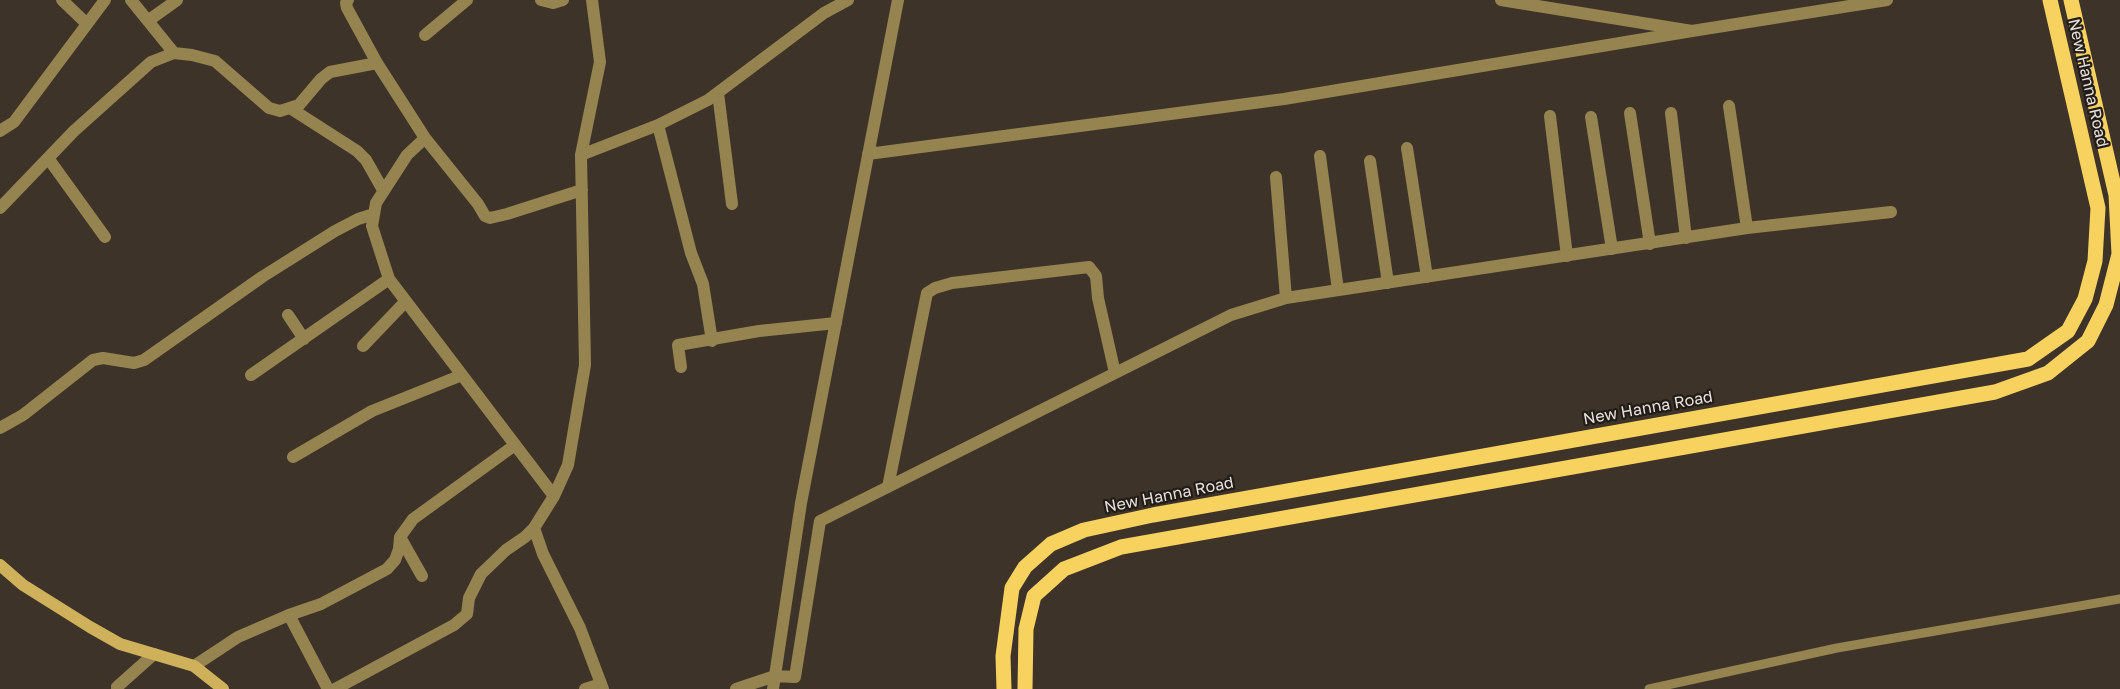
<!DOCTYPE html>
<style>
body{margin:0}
canvas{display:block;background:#3e3328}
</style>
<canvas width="2120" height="689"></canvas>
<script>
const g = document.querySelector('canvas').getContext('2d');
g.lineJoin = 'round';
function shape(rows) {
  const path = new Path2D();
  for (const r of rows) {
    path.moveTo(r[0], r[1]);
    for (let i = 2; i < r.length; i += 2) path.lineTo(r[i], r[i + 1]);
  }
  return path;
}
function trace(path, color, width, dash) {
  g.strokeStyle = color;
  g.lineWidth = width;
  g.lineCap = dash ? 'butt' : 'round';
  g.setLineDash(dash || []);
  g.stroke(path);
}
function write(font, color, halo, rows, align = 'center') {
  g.font = font + ' "Golos Text",sans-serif';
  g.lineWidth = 4.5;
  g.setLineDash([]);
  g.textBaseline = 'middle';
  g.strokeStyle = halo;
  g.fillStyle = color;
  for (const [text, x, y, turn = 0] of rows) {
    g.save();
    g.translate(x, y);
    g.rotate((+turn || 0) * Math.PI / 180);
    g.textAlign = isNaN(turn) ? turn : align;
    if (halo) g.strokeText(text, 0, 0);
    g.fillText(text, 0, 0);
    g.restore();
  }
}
trace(shape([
 [1649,689,1837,648,2120,599]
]), '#968450', 9);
trace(shape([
 [62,0,87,24],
 [131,0,174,53],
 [348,0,346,3,347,8,377,63,425,138,478,204,485,216,490,218,507,214,582,190],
 [541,0,553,3,563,0],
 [1501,0,1692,31,1887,0],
 [149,20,177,0],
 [425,35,467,0],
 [718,93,732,204],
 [1729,106,1747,228],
 [290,108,357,151,366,160,383,190],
 [1630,113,1650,244],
 [1671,113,1686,238],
 [1550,116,1567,256],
 [1591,117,1612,249],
 [658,125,691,253,703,284,712,341],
 [0,131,14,122,105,0],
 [425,138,407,155,376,203,372,226,389,279,554,496],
 [1407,148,1427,277],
 [868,154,1284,99,1692,31],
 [581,155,658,125,708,100,824,13,848,0],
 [1320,156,1338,290],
 [48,158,105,237],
 [1370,161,1388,283],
 [1276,177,1286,298],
 [0,208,74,131,151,62,174,53,192,55,215,61,269,108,280,111,299,105,321,79,330,72,377,63],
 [288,315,304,339],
 [363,346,406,301],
 [681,367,678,345,759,331,836,323],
 [251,375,389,279],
 [0,428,23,415,93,360,103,358,134,363,144,360,262,277,335,231,358,219,374,214],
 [293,457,372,411,462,375],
 [888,487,927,293,935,288,952,283,1089,267,1096,276,1098,298,1115,373],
 [534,528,543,554,580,628,603,689],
 [400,537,422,576],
 [289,615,328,689],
 [194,666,238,637,289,615,321,604,387,569,395,560,399,549,400,537,413,519,515,445],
 [117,689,117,687,154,654],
 [335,689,454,625,467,614,469,598,481,574,506,550,525,537,534,528,554,496,568,465,585,365,581,155,600,62,592,0],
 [585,689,601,684],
 [736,689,775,676,795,677,820,521,1231,315,1286,298,1747,228,1891,212],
 [773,689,801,503,898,0]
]), '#968450', 12);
trace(shape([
 [0,565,23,585,90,627,120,644,194,666,223,689]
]), '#ceb15a', 12);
trace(shape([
 [1004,689,1003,656,1012,588,1025,567,1051,544,1084,530,1153,515,2028,359,2068,331,2085,299,2095,261,2098,208,2050,0],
 [1025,689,1026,629,1034,596,1064,569,1121,547,1995,392,2048,373,2088,341,2106,305,2119,254,2116,195,2071,0]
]), '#f8d25f', 15);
write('16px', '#e7e0da', '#211c17', [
 ["New Hanna Road",2088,83,77],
 ["New Hanna Road",1648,408,-10],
 ["New Hanna Road",1169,495,-11]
]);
</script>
